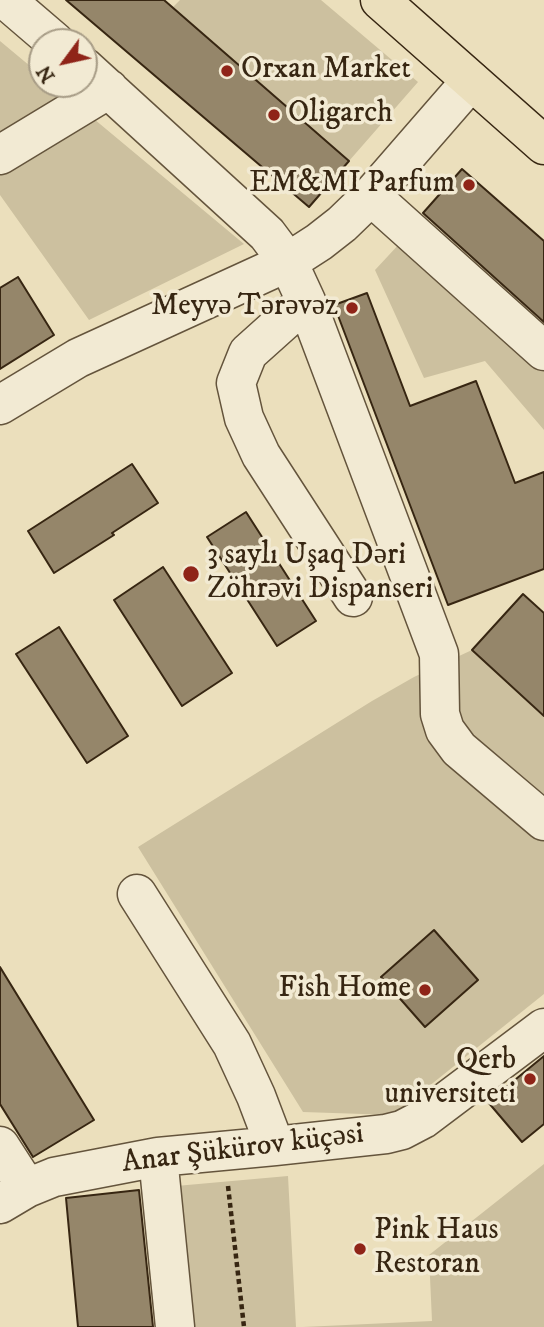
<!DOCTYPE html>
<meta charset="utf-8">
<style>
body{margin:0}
#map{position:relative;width:544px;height:1327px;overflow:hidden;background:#ebdfbc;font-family:"IM FELL DW Pica",serif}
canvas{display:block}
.north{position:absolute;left:28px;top:28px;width:70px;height:70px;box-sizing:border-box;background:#f2ead3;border:2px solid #a79c86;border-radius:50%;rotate:237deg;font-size:19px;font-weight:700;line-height:28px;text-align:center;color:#372612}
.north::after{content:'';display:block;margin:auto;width:24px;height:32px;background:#8f2418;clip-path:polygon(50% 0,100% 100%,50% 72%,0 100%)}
</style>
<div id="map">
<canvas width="544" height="1327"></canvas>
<div class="north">N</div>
</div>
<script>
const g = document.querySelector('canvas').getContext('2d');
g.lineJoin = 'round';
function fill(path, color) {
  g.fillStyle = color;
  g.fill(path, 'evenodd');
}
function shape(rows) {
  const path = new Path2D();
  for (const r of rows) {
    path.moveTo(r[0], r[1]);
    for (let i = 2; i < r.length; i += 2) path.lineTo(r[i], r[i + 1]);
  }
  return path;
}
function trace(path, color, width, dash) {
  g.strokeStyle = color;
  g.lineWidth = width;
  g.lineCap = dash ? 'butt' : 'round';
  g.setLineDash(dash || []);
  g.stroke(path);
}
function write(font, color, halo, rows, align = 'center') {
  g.font = font + ' "IM FELL DW Pica",serif';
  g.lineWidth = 7;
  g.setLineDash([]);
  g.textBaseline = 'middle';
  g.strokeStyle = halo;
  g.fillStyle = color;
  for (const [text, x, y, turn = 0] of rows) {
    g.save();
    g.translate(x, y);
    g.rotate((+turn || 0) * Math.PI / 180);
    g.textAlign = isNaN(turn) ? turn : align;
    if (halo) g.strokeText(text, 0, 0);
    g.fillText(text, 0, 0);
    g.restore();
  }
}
fill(shape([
 [180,0,321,0,418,82,349,161,173,7],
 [0,41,42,76,42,84,52,84,244,244,89,320,0,195],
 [401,242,544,371,544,430,485,361,424,378,375,270],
 [472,650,544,716,544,994,393,1115,303,1112,138,847,372,701,414,677],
 [544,1164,544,1327,303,1327,432,1321,429,1255],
 [288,1176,296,1327,191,1327,176,1186]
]), '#ccc09f');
const building = shape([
 [66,0,164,0,349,161,309,207,66,0],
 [462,169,544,241,544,322,423,213,462,169],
 [18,277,54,335,0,369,0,288,18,277],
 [367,293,410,406,476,381,515,483,544,472,544,569,448,605,334,305,367,293],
 [132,464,158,503,112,533,114,535,54,573,28,531,132,464],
 [246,512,316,621,277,646,207,537,246,512],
 [163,567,232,673,182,706,114,600,163,567],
 [523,594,544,613,544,716,472,650,523,594],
 [59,627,128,736,87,763,16,654,59,627],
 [434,930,478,980,425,1027,381,977,434,930],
 [0,967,94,1120,33,1157,0,1104,0,967],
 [544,1056,544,1124,522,1142,488,1102,544,1056],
 [139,1190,153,1327,78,1327,66,1198,139,1190]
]);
fill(building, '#95866a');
trace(building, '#372612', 2);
const minor = shape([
 [6,0,55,42],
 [84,67,267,234,288,262,306,301,439,654,440,714,445,730,459,749,544,821],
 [0,155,109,89],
 [371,196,544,351],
 [306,301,248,353,236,383,244,418,261,455,353,597],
 [0,405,78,358,288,262,319,242,342,224,371,196,471,81],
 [137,894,232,1044,256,1096,275,1146],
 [0,1146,27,1188],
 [158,1157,175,1327],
 [0,1204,27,1188,54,1177,158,1157,275,1146,386,1134,402,1130,423,1119,544,1028]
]);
const major = shape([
 [380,0,544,145]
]);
trace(minor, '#64543c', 41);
trace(major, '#372612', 41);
trace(shape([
 [228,1186,244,1327]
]), '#372612', 4.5, [5, 3.5]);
trace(minor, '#f2ead3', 38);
trace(major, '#ebdfbc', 38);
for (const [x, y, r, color] of [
 [227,71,7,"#8f2418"],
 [274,115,7,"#8f2418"],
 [469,185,7,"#8f2418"],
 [352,308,7,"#8f2418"],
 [191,574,9,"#8f2418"],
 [425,990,7,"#8f2418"],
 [530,1079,7,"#8f2418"],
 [360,1249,7,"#8f2418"]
]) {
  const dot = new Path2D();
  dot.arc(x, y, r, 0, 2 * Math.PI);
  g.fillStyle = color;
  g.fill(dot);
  trace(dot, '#f2ead3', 2.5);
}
write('30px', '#372612', '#f2ead3', [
 ["Orxan Market",241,71],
 ["Oligarch",288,115],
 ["EM&MI Parfum",455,185,"right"],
 ["Meyvə Tərəvəz",338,308,"right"],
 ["3 saylı Uşaq Dəri",207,557],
 ["Zöhrəvi Dispanseri",207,591],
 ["Fish Home",411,990,"right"],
 ["Qerb",516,1062,"right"],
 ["universiteti",516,1096,"right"],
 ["Pink Haus",374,1232],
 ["Restoran",374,1266]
], 'left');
write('30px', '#372612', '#f2ead3', [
 ["Anar Şükürov küçəsi",243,1150,-7]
]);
</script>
